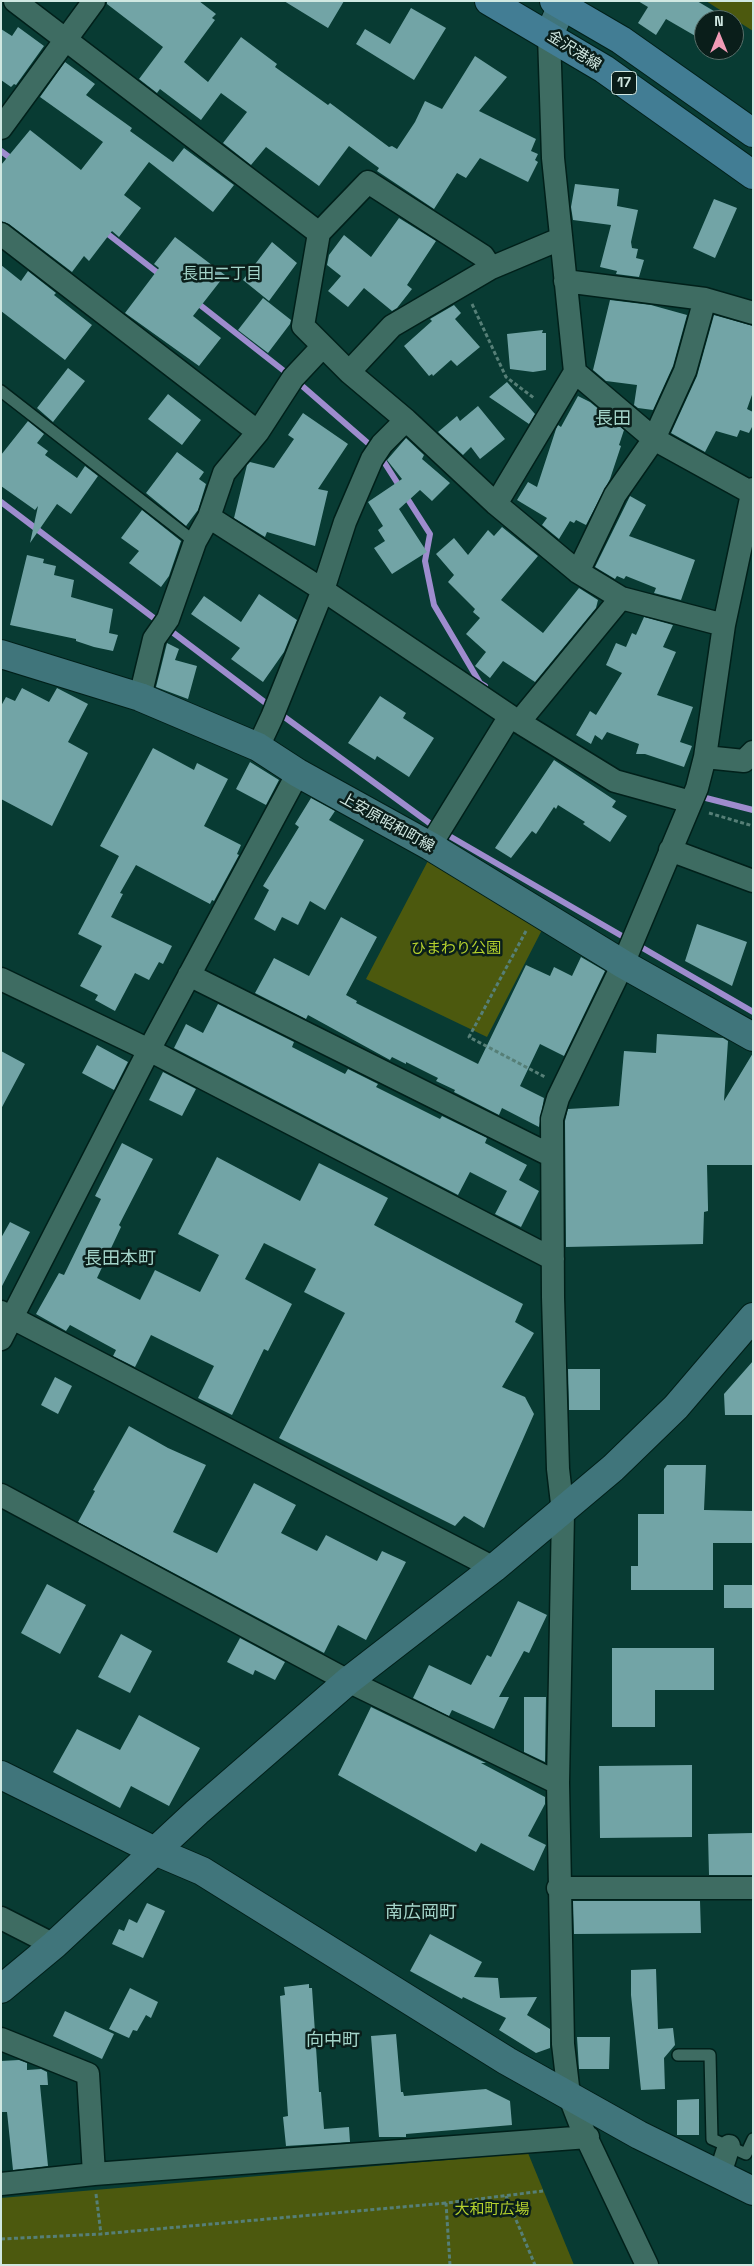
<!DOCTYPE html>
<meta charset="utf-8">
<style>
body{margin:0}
#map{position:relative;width:754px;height:2266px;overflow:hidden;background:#083b33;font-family:"Space Grotesk",sans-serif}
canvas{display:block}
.frame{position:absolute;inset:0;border:2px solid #d0e8e2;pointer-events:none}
.north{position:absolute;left:694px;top:10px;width:50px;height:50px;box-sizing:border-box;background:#0a1e1a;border:1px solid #596f6a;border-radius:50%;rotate:0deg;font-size:14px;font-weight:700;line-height:20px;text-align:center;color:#d0e8e2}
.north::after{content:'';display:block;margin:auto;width:18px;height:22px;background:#f09ab5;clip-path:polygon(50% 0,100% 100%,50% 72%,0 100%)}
</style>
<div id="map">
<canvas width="754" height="2266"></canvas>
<div class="frame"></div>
<div class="north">N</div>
</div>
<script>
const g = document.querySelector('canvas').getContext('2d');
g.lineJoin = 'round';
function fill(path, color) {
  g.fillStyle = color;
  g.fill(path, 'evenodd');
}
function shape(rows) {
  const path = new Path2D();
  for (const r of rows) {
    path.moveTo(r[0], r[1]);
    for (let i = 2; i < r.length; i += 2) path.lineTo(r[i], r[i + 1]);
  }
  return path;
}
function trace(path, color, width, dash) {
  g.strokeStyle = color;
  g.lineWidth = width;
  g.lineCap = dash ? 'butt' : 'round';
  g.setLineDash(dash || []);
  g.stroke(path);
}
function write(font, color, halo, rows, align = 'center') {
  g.font = font + ' "Space Grotesk","Noto Sans JP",sans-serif';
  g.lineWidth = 5;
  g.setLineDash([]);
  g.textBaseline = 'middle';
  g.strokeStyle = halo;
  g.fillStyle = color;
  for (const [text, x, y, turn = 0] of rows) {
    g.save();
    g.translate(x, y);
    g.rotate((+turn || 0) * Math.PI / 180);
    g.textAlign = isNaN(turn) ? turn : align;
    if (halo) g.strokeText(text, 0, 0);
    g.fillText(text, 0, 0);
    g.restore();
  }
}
fill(shape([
 [706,1,753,1,753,31],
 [430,857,544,926,487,1037,366,979],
 [528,2153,574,2265,1,2265,1,2198]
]), '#4c590e');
trace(shape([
 [1,151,13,160],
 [104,231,163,277],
 [195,301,293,378,377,451,430,534,425,561,434,605,480,683,485,686],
 [1,502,271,707],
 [279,713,439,830,753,1012],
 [698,796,753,810]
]), '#9e8cce', 6);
fill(shape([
 [107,1,199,1,216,14,212,18,215,20,184,62,208,82,241,37,277,64,275,67,328,105,330,103,389,147,392,146,397,149,415,122,425,101,442,109,475,56,507,77,479,111,536,139,531,151,538,154,535,160,538,162,528,182,480,158,466,178,457,173,434,209,377,171,379,168,349,146,319,186,266,147,251,165,223,143,247,112,221,93,201,120,160,89,157,93,139,79,163,47,107,4],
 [284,1,344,1,328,28],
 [638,1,697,1,729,20,704,20,704,41,666,19,656,35,638,23,648,7],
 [411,8,446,28,414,80,356,44,365,29,390,44],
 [18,27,44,46,16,85,14,84,11,87,1,80,1,29,12,36],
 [65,62,95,84,86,95,132,128,130,131,173,162,184,148,234,185,213,212,149,162,124,195,141,208,119,237,112,231,89,261,84,256,72,272,9,224,1,221,1,165,30,130,81,170,103,142,40,97],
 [575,184,619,189,617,206,638,210,631,242,632,248,638,249,636,258,644,260,639,277,616,274,617,271,600,267,611,225,573,220,571,207],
 [714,199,737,208,715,258,693,248],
 [399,218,436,241,407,285,412,289,397,308,392,311,364,288,348,307,328,291,341,276,327,265,329,255,344,235,371,257],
 [175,237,225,275,193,316,221,338,199,366,125,313,159,268,154,264],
 [272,242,297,263,269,301,243,280],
 [1,265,21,281,28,271,56,293,54,295,92,325,65,360,1,311],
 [263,298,291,320,290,324,268,353,238,330],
 [610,300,651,305,687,315,673,366,653,410,638,408,634,405,637,385,606,381,593,370],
 [454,305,461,313,455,319,480,347,457,366,451,360,433,376,432,374,429,376,404,346,432,321,430,319],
 [714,315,753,326,753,392,747,409,753,412,753,425,749,433,740,430,737,437,716,431,705,452,671,433,697,376],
 [543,330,542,333,546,333,546,370,533,372,510,369,507,334],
 [68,368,85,381,53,422,37,408],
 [507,382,535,414,529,424,489,397],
 [168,394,201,420,182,445,148,419],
 [578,396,590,402,624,430,619,445,621,446,610,479,586,525,576,520,574,523,570,521,559,539,542,525,547,518,517,500,528,482,537,487,556,429,558,425,561,427],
 [478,406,505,439,480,459,471,447,463,455,438,432,457,416,460,421],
 [303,413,348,444,318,489,328,491,315,546,267,532,265,537,234,518,247,465,250,462,274,468,294,439,288,435],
 [28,421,44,434,37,443,48,451,45,455,77,478,85,466,98,476,71,514,57,504,30,543,38,506,35,510,1,486,1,455],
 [406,438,424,455,422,459,450,483,432,501,420,490,399,509,427,552,392,574,374,548,385,541,378,530,383,526,368,502,402,479,387,460],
 [177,452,204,472,199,479,206,484,198,510,186,526,146,493],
 [630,496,646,505,629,536,695,560,681,600,654,593,656,588,626,576,624,579,617,576,615,579,595,567],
 [142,510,181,541,169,576,161,587,129,563,139,551,121,538],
 [502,527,538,556,501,600,543,633,579,588,598,600,596,608,535,682,503,661,490,678,475,666,486,652,466,634,480,618,473,612,475,609,448,582,454,575,436,554,454,538,468,555,488,530,494,536],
 [27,555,44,559,43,563,56,566,54,575,74,580,71,597,113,609,109,633,118,635,113,651,94,647,76,641,76,639,10,625],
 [259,594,297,620,284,652,263,682,231,659,240,648,191,614,204,596,241,622],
 [644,617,673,625,663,647,676,652,657,695,693,707,680,742,692,746,684,767,645,754,636,754,639,744,607,732,602,740,595,735,591,744,576,735,590,711,596,715,622,673,606,665,616,643,626,647,632,633,636,635],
 [167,643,179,649,175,660,197,666,188,699,156,687],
 [22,688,49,702,57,688,88,704,68,742,88,753,52,826,1,799,1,706,6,697,15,701],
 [380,696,406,713,403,718,434,738,409,777,377,756,375,760,348,743],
 [153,748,194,770,197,763,228,779,204,826,241,845,237,854,239,855,214,901,212,900,210,904,136,865,120,893,123,894,111,917,172,946,163,964,159,962,149,980,135,973,115,1011,95,1000,98,995,80,986,102,946,78,934,119,856,100,846],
 [554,760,616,801,612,807,627,816,610,842,583,824,585,822,558,805,556,809,554,807,536,834,532,831,511,858,495,848],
 [250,762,279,780,266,805,236,789],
 [311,798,335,811,329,820,364,840,325,910,310,901,298,925,282,917,275,931,254,919,269,890,263,886,299,827,295,824],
 [341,917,377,937,346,995,357,1001,356,1003,478,1064,526,965,550,976,554,967,572,976,581,957,605,971,564,1056,540,1044,520,1086,544,1098,539,1127,502,1108,499,1115,454,1092,455,1090,436,1081,438,1078,406,1062,406,1064,392,1057,390,1060,308,1015,306,1019,255,993,274,958,309,976],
 [697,924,747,942,732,986,685,961],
 [218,1004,294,1042,292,1047,345,1074,348,1069,378,1084,376,1087,440,1119,442,1116,487,1138,485,1143,527,1165,519,1180,539,1191,521,1227,495,1214,507,1191,470,1172,458,1195,174,1048,186,1024,203,1033],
 [657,1034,723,1038,728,1041,724,1101,753,1053,753,1165,707,1165,708,1207,708,1211,704,1212,703,1244,566,1247,565,1121,568,1109,619,1106,624,1051,656,1053],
 [97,1045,128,1062,114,1090,82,1073],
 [1,1051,25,1064,1,1109],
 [163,1072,196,1089,182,1116,149,1100],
 [122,1143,153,1159,119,1225,121,1227,97,1278,140,1300,155,1270,200,1292,219,1255,178,1234,217,1157,300,1201,319,1163,388,1198,374,1225,523,1304,515,1322,534,1333,502,1387,525,1397,534,1414,484,1528,464,1516,455,1526,279,1438,345,1313,304,1292,316,1269,264,1243,245,1279,292,1304,268,1351,264,1349,232,1415,198,1398,214,1366,151,1335,135,1367,113,1356,116,1350,70,1325,66,1331,36,1314,59,1273,64,1275,101,1199,95,1196],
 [10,1222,30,1232,1,1288,1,1238],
 [753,1361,753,1415,725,1415,724,1394],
 [568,1369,600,1369,600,1410,569,1410],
 [55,1377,72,1386,58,1414,41,1405],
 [129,1426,168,1448,206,1465,173,1532,217,1553,254,1483,296,1505,281,1533,317,1551,326,1535,377,1561,382,1551,406,1562,366,1640,338,1625,324,1653,78,1522,95,1491,93,1490],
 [667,1465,706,1465,704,1510,753,1511,753,1543,713,1543,713,1590,631,1590,631,1566,638,1566,638,1514,664,1514,664,1469],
 [47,1584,86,1605,60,1654,21,1633],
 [724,1585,753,1585,753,1608,724,1608],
 [518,1601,547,1615,529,1653,524,1651,499,1697,509,1697,494,1729,452,1710,449,1716,413,1698,429,1665,471,1685,487,1655,491,1657],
 [121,1634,152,1651,130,1693,98,1677],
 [240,1638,285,1662,275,1680,255,1670,253,1675,227,1662],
 [612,1648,714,1648,714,1690,655,1690,655,1727,612,1727],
 [524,1697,546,1697,545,1762,524,1752],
 [371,1707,486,1763,481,1763,545,1797,545,1804,528,1836,546,1845,534,1871,481,1843,476,1852,338,1775],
 [139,1715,200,1748,169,1806,131,1786,120,1808,53,1772,77,1729,120,1750],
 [692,1765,692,1837,600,1838,599,1766],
 [753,1833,753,1875,709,1875,708,1834],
 [573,1901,700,1901,701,1933,574,1934],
 [147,1903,165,1911,143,1958,112,1944,119,1929,124,1931,129,1919,137,1923],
 [430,1934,482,1962,474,1977,498,1978,500,1998,537,1997,527,2015,550,2029,550,2048,536,2053,499,2030,506,2018,463,1997,462,1999,410,1971],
 [656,1969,658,2029,673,2028,675,2045,664,2058,665,2089,641,2090,631,1995,631,1970],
 [309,1984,309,1988,312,1988,319,2092,321,2092,324,2129,349,2127,350,2142,286,2146,283,2117,288,2116,280,1996,285,1995,284,1987],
 [130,1988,158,2002,151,2018,146,2015,137,2031,133,2030,129,2038,109,2029],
 [65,2011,114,2034,102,2059,53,2036],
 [396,2034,401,2092,403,2092,404,2096,486,2089,510,2101,512,2125,406,2134,406,2137,379,2137,371,2036],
 [577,2037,610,2037,609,2069,579,2069],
 [19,2060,27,2063,27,2070,41,2069,47,2072,48,2085,40,2085,48,2166,13,2170,7,2112,1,2112,1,2061],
 [699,2099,699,2135,677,2135,677,2100]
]), '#72a4a6');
const lane = shape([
 [1,391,195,542],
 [678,2055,710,2055,712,2139,746,2154,753,2139]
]);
const street = shape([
 [15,1,319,233,303,326,349,372,406,420,496,504,578,572,621,598,724,625],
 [1,128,94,1],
 [319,233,368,182,483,256,491,268],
 [1,234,258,432],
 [565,281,705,299,753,313],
 [349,372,392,326,491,268,560,239],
 [575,372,654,439,752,493],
 [496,504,575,372,553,158,549,35],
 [209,517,323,590,519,722,615,781,691,802],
 [578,572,615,495,654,439,685,371,705,299],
 [140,697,154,639,168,619,195,542,209,517,224,473,258,432,293,378,323,346],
 [519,722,621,598],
 [258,747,272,717,323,590,345,522,372,459,382,444,406,420],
 [705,757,744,761,753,752],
 [430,846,510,716],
 [670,850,753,881],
 [189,975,552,1156],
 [1,979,149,1050,553,1259],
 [1,1312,494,1568],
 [1,1339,149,1050,298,773],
 [1,1495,348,1681,558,1783],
 [558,1888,753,1888],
 [1,1918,54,1945],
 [1,2039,88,2074,94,2174],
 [720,2174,729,2146],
 [1,2184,94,2174,588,2137],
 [647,2265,581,2126,569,2095,563,2044,558,1783,563,1512,558,1469,553,1297,552,1119,558,1098,623,964,697,788,705,757,724,625,753,489]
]);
const secondary = shape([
 [549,35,564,1],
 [1,654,140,697,258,747,298,773,430,846,623,964,753,1037],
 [1,1775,155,1851,202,1871,507,2061,639,2135,753,2191],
 [1,1989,54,1945,197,1812,348,1681,494,1568,613,1468,676,1407,753,1317]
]);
const primary = shape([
 [489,1,604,69,753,175],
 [554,1,621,40,753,133]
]);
trace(lane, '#00201a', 14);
trace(street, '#00201a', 25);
trace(secondary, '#00201a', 30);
trace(primary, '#00201a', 30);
trace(shape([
 [472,304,506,377,534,398],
 [709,813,753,826],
 [526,931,469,1037,545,1077],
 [96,2194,101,2234],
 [506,2196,535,2265],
 [1,2239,101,2234,446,2203],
 [450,2265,446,2203,543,2191]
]), '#567f77', 3, [4, 2.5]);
trace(lane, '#3e6c62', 11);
trace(street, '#3e6c62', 22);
trace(secondary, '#40757b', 28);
trace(primary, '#427d94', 28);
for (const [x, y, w] of [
 [624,83,25]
]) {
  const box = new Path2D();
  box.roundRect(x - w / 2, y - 11.5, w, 23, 4);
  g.fillStyle = '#0a1e1a';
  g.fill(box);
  trace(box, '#d0e8e2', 1);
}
write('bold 14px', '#d0e8e2', null, [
 ["17",624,83]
]);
write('15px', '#d0e8e2', '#0a1e1a', [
 ["金沢港線",574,51,32],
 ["上安原昭和町線",387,823,29]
]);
write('15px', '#b5d12d', '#0a1e1a', [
 ["ひまわり公園",456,949],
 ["大和町広場",492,2210]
]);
write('16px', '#a3d4c9', '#0a1e1a', [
 ["長田二丁目",222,275]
]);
write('18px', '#a3d4c9', '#0a1e1a', [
 ["長田",613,419],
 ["長田本町",120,1259],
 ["南広岡町",421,1913],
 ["向中町",333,2041]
]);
</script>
